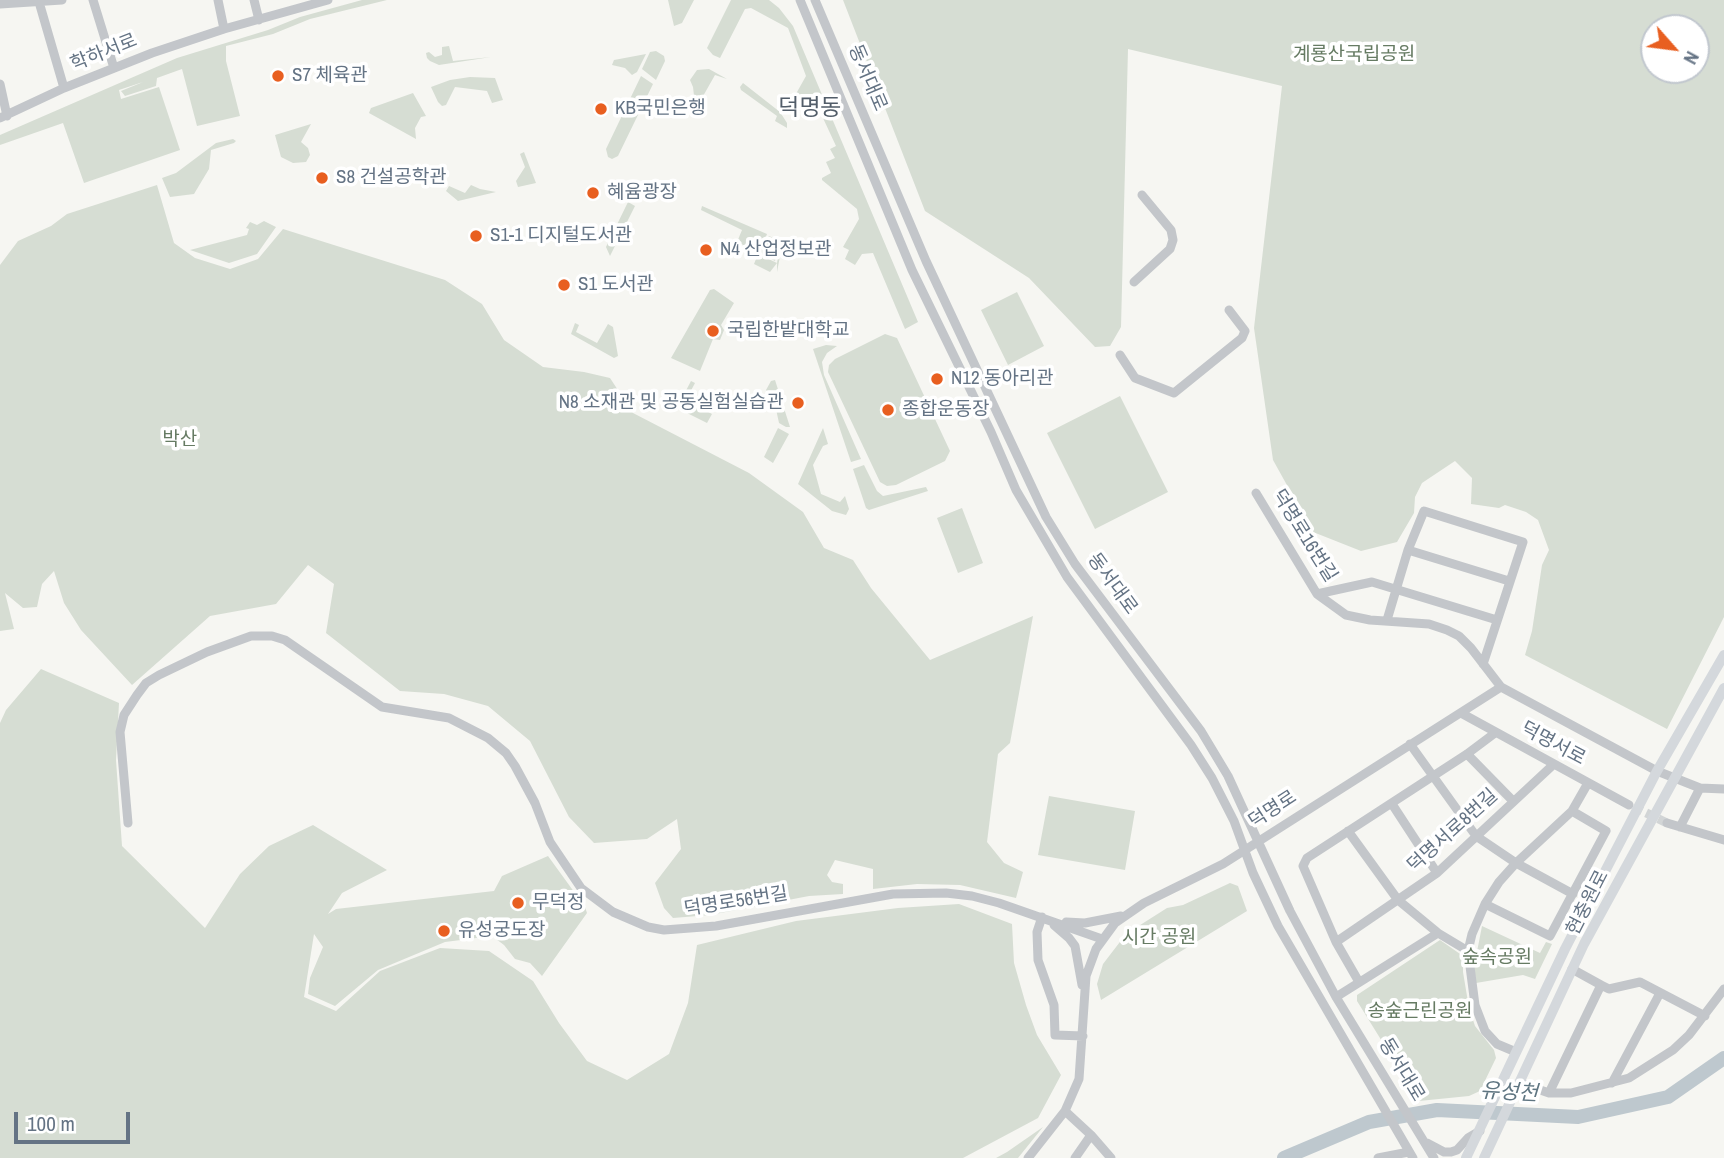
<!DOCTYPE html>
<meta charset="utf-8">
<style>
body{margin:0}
#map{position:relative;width:1724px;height:1158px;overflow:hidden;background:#f6f6f2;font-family:"Archivo Narrow",sans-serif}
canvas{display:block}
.north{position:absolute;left:1640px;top:14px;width:70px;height:70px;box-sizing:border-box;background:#fff;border:2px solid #c1c7ce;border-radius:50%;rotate:118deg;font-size:19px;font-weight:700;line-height:28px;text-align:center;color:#647384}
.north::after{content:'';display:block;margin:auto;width:24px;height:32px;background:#e85f20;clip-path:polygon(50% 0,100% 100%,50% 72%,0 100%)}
.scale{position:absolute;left:14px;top:1112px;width:116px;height:32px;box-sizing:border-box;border:4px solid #647384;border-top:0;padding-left:9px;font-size:21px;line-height:24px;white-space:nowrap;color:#647384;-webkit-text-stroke:5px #fff;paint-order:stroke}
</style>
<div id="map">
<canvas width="1724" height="1158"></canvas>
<div class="north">N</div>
<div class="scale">100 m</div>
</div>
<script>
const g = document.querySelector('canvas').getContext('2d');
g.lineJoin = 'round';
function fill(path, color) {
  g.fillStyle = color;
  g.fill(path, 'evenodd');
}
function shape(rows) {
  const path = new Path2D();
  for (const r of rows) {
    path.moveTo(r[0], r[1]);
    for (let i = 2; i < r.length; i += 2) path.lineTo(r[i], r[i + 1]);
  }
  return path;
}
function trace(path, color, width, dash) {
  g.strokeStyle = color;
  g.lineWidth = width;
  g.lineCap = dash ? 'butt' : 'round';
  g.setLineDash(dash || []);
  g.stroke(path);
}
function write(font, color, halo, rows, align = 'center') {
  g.font = font + ' "Archivo Narrow","Noto Sans KR",sans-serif';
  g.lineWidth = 7;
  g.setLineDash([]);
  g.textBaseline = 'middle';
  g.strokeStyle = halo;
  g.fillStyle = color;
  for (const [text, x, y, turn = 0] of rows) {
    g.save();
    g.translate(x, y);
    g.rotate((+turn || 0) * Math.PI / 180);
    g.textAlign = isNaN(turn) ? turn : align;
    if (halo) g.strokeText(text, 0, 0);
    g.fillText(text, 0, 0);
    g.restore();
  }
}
fill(shape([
 [362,0,387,0,310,19,273,34,226,46,226,61,240,116,197,126,182,69,157,78,156,86,125,96,121,91,143,82,119,90,121,99,159,87,180,150,84,183,63,123,0,145,0,135,177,58,268,30,300,17],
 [668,0,694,0,682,23,674,26],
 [731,0,769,0,779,8,793,26,918,322,905,329,873,253,862,254,855,265,845,259,849,250,843,247,859,219,857,209,822,180,822,178,831,173,826,162,835,158,830,149,836,146,816,103,796,112,791,112,788,108,806,76,788,28,751,8,745,9,720,58,713,55,707,48],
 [843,0,1724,0,1724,617,1667,729,1525,655,1532,631,1542,565,1549,550,1538,520,1526,512,1505,505,1499,508,1471,504,1472,478,1455,461,1422,483,1415,497,1414,513,1397,542,1361,551,1313,532,1273,460,1254,328,1282,86,1128,49,1121,327,1110,346,1095,347,1029,278,925,211],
 [1654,28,1696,28,1696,70,1654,70],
 [449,46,453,61,491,57,439,65,430,61,427,58,426,53,429,52,435,57,442,55,442,47],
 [656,51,664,56,665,61,656,80,642,69,650,52],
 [646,54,637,72,632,75,625,68,612,65,614,60],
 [709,69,727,79,715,75,698,105,695,104,693,87,690,80,697,70],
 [641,76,653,84,618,156,612,159,608,157,606,149],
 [470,77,495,78,503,100,492,103,487,91,455,87,446,105,442,106,438,102,431,87,450,80],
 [743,83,780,112,787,123,787,128,775,121,777,116,741,90,740,87],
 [413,93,426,116,421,117,415,128,416,139,369,113,371,108],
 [311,124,301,142,308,148,310,155,306,162,293,163,281,157,275,135],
 [233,139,236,141,234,143,211,150,209,169,194,194,170,197,162,178,176,173,216,143],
 [524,152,536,183,518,187,516,181,525,167,520,154],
 [157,185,174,243,195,258,230,269,258,259,283,229,445,280,482,304,504,340,543,367,584,372,610,378,633,413,749,473,803,512,824,548,853,560,871,588,930,660,1033,616,1010,743,998,754,987,842,1004,863,1023,872,1016,898,960,885,917,884,873,889,873,869,835,860,827,875,832,882,843,884,843,894,809,896,710,915,673,918,664,908,655,883,681,849,677,819,647,839,594,843,569,817,530,741,488,706,444,694,400,691,326,633,334,584,308,565,276,604,210,616,132,685,81,630,64,603,54,571,42,584,37,607,23,608,5,593,14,629,0,631,0,265,18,241,51,226,67,214],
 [471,185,480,189,496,192,458,201,446,191,449,186,465,193],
 [628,202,635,206,610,256,606,247],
 [702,206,767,234,765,239,778,246,775,261,759,253,765,240,758,252,737,242,742,230,701,210],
 [264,221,276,227,257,254,229,263,190,250,247,235,249,229,246,228,250,222,257,225],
 [769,236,780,241,782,246,777,272,777,263,770,272,754,264,758,254,777,263,780,246,767,238],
 [714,289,734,303,721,325,724,330,720,340,713,339,700,371,671,358,710,290],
 [1017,292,1044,346,1008,365,981,310],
 [575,323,579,325,576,332,597,343,608,324,613,327,618,356,614,358,571,334],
 [885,334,897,338,950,451,945,461,896,485,887,486,880,482,828,372,829,365,835,359],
 [826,345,837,346,827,353,822,362,824,375,861,459,851,462,813,349],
 [775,380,790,427,786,427,779,423,774,400,766,390,771,381],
 [691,381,695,383,686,400,712,414,707,423,687,413,690,407,680,402],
 [1120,396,1168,492,1095,529,1047,433],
 [778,428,789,434,773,463,764,457],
 [823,428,828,444,823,446,813,465,821,494,840,502,845,496,849,509,846,515,832,511,798,484],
 [864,465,877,491,883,496,926,487,928,491,869,510,866,508,853,469],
 [962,508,983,563,958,573,937,518],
 [41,669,119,703,116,760,122,846,205,928,240,874,269,846,313,825,387,870,342,893,328,914,336,909,494,891,502,876,548,856,585,907,587,913,542,976,530,963,515,959,504,945,492,936,445,942,378,970,335,1006,308,994,310,978,323,947,314,934,304,997,336,1011,380,971,440,948,489,951,533,981,559,1023,587,1061,627,1080,669,1054,688,1003,697,945,796,921,898,908,959,904,1012,924,1014,963,1026,1005,1037,1035,1061,1075,1038,1118,963,1158,0,1158,0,723,6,710],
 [1049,796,1135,811,1125,870,1038,855],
 [1230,883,1238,886,1247,911,1101,1000,1097,984,1103,964,1126,934,1167,908,1183,905],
 [1482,926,1540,953,1546,942,1552,944,1535,979,1523,975,1476,983,1474,967],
 [1440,940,1463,956,1463,972,1469,1008,1475,1026,1494,1050,1496,1058,1480,1091,1469,1096,1419,1101,1357,1001,1357,995],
 [1043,1127,1018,1158,996,1158,1007,1152]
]), '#d6ddd3');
trace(shape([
 [1284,1158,1369,1122,1437,1110,1578,1117,1668,1097,1724,1058]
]), '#bec8ce', 14);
trace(shape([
 [1634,807,1667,823]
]), '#d2d5d6', 9, [9, 4.5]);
trace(shape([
 [93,0,114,68],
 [218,0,224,29],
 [254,0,259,20],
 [800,0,912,270,991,432,1016,490,1067,577,1191,745,1212,778,1234,821,1253,873,1278,926,1413,1158],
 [815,0,926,261,1046,517,1075,564,1201,731,1228,776,1290,911,1336,997,1434,1158],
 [39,2,64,88],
 [0,4,62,0],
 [0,84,7,116],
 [0,118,64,88,152,53,224,29,328,0],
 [1134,282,1170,249,1173,240,1171,230,1142,195],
 [1120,355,1135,378,1174,393,1242,338,1245,331,1229,310],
 [1256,493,1317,594,1346,615,1370,620,1429,624,1447,630,1459,636,1471,648,1501,687],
 [1408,550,1509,581],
 [1317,594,1372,582,1497,620],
 [1387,620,1408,550,1424,511,1523,542,1483,664],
 [1461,713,1629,805],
 [1410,744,1476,836,1516,863,1573,894],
 [1467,754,1513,801],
 [1392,804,1437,873],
 [128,823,120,732,124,715,137,695,146,683,159,675,207,652,251,636,272,636,285,640,382,707,449,718,488,738,506,753,515,766,535,803,550,842,581,888,613,912,648,927,664,930,716,926,893,894,946,893,972,896,999,903,1102,939],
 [1667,823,1724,840],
 [1680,827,1700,788],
 [1348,831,1398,900,1438,933,1468,951],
 [1485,904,1550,936,1606,831,1572,811],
 [1042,917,1037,932,1038,960,1054,1005,1055,1035,1083,1036],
 [1066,922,1085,923,1121,916],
 [1054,925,1069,938,1075,946,1082,985],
 [1336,942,1437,873,1554,764],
 [1572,969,1601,985],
 [1359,982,1336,942,1303,866,1307,858,1467,754,1495,733],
 [1336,997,1438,933],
 [1516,1052,1497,1044,1485,1031,1475,1005,1468,951,1472,934,1485,904,1499,882,1516,863,1572,811,1588,783],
 [1520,1083,1549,1093,1571,1093,1629,1078,1673,1050,1689,1035,1724,989],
 [1612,1083,1660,993],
 [1549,1093,1601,985,1609,989,1640,982,1705,1016],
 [1065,1111,1091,1135,1111,1158],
 [1427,1143,1444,1152,1451,1152,1457,1150,1468,1138,1480,1131],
 [1028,1158,1065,1111,1079,1079,1086,976,1096,949,1115,923,1144,903,1223,864,1501,687,1657,771,1700,788,1724,789],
 [1075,1158,1091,1135],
 [1378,1158,1409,1152]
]), '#c3c6ca', 9);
trace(shape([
 [1466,1158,1565,949,1614,854,1657,771,1724,655],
 [1484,1158,1584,944,1724,688]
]), '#d4d8dc', 10);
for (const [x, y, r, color] of [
 [278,76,7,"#e85f20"],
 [601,109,7,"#e85f20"],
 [322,178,7,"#e85f20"],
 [593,193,7,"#e85f20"],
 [476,236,7,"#e85f20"],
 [706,250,7,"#e85f20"],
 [564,285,7,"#e85f20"],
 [713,331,7,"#e85f20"],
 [937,379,7,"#e85f20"],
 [798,403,7,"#e85f20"],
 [888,410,7,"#e85f20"],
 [518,903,7,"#e85f20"],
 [444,931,7,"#e85f20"]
]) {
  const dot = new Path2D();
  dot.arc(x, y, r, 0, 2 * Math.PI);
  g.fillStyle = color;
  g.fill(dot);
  trace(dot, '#fff', 2.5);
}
write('19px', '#647384', '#fff', [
 ["학하서로",104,53,-22],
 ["동서대로",867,78,67],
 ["덕명로16번길",1304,536,58],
 ["동서대로",1112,584,54],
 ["덕명서로",1553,744,28],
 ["덕명로",1273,810,-33],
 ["덕명서로8번길",1453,831,-42],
 ["덕명로56번길",736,902,-9],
 ["현충원로",1588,903,-63],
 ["동서대로",1401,1070,59]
]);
write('19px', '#667b63', '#fff', [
 ["계룡산국립공원",1354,55],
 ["박산",180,440],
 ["시간 공원",1159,938],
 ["숲속공원",1497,958],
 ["송숲근린공원",1420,1012]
]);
write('19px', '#647384', '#fff', [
 ["S7 체육관",292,76],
 ["KB국민은행",615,109],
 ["S8 건설공학관",336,178],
 ["혜윰광장",607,193],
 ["S1-1 디지털도서관",490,236],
 ["N4 산업정보관",720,250],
 ["S1 도서관",578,285],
 ["국립한밭대학교",727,331],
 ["N12 동아리관",951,379],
 ["N8 소재관 및 공동실험실습관",784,403,"right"],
 ["종합운동장",902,410],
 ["무덕정",532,903],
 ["유성궁도장",458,931]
], 'left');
write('italic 21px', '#5f7581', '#fff', [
 ["유성천",1509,1093,3]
]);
write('23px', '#525d69', '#fff', [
 ["덕명동",810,109]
]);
</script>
